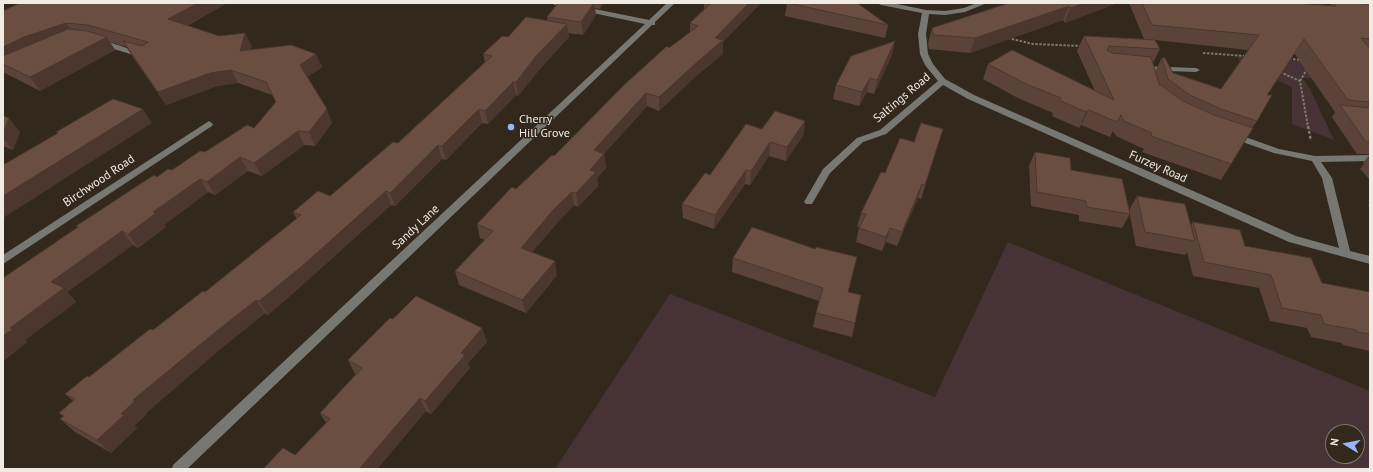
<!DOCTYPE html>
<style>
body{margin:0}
#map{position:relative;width:1373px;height:472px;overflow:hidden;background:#32291c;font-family:"PT Sans",sans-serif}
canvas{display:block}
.frame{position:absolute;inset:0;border:4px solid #efeae2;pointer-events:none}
.north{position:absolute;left:1325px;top:424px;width:40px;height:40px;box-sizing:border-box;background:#32291c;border:1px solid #7e766b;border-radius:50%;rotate:280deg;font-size:11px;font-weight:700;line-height:16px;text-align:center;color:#efeae2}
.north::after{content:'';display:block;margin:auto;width:14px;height:18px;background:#99b5fd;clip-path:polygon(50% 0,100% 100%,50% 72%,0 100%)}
</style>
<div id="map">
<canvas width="1373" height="472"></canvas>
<div class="frame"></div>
<div class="north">N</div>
</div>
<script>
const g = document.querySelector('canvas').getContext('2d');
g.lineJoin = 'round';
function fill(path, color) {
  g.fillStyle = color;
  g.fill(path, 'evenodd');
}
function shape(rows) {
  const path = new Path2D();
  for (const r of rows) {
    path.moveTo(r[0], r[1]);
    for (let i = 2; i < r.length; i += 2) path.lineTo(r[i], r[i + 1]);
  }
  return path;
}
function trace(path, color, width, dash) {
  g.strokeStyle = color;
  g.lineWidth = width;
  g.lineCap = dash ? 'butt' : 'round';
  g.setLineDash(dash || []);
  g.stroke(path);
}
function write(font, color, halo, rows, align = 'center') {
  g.font = font + ' "PT Sans",sans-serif';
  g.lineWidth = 3;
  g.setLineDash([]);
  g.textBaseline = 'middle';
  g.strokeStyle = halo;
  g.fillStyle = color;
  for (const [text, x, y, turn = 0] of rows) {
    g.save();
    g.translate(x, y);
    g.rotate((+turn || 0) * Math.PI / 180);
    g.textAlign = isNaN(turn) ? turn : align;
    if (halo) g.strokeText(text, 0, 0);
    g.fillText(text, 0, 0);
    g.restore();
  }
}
fill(shape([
 [1237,57,1370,66,1336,79,1302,78,1310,89,1334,140,1292,124,1292,87,1243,65],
 [1008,242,1370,391,1370,469,555,469,670,294,935,397],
 [1333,432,1357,432,1357,456,1333,456]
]), '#473336');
trace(shape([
 [1008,38,1033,44,1082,46],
 [1203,53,1246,56],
 [1289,59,1302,60],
 [1280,72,1300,81,1308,127],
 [1300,81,1307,69]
]), '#7e776c', 2, [2.5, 1.5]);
trace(shape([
 [1308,126,1311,141]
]), '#7e776c', 2.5, [3, 2]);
fill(shape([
 [551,3,565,3,649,20,667,3,675,3,655,22,655,25,652,25,187,469,172,469,173,465,645,24,555,5,551,3],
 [877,3,892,3,926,10,945,11,964,8,977,3,987,3,965,12,945,15,929,14,926,34,928,54,933,64,945,79,974,95,1296,236,1339,248,1322,178,1312,161,1274,153,1231,138,1230,136,1231,134,1237,134,1279,149,1315,156,1370,155,1370,161,1321,162,1332,178,1350,251,1370,256,1370,264,1289,242,968,99,943,85,886,134,863,142,830,173,812,204,806,204,804,202,823,169,857,138,880,130,938,81,925,65,920,54,918,34,922,13,881,5,877,3],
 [97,40,103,40,144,54,140,56,137,56,97,44,97,40],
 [1138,66,1196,68,1200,70,1196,72,1141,70,1138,70,1138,66],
 [209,121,213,124,212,126,3,264,3,255,209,121]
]), '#777871');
fill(shape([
 [20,3,227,3,187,26,252,46,250,50,316,54,322,67,307,77,332,123,315,146,304,145,262,176,248,171,215,195,208,192,164,225,166,227,138,248,133,245,67,292,76,302,25,340,27,342,3,361,3,278,78,227,76,226,157,177,172,170,205,152,254,128,276,102,272,95,238,83,217,86,166,105,126,47,110,42,115,50,40,91,3,72,3,11],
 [558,3,603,3,600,9,595,8,596,15,583,35,568,33,569,37,539,70,518,96,516,95,488,124,482,123,446,160,442,159,395,206,391,205,308,280,268,315,265,313,218,351,146,413,147,414,134,426,137,428,111,453,75,432,60,419,63,416,59,413,73,401,65,394,89,377,205,292,297,219,293,212,330,196,398,143,485,62,483,54,508,37,548,21,547,17],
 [704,3,761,3,723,42,723,54,695,77,659,111,647,106,604,154,606,168,597,178,598,186,578,207,574,205,557,223,532,252,557,275,526,313,459,285,455,271,485,240,480,238,477,224,554,156,669,48,690,33,690,23,704,10],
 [787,3,888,25,885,38,785,16],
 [1009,3,1117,3,1065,23,1063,20,970,53,929,49,928,43,932,28],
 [1129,3,1294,3,1330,5,1331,3,1352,3,1370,4,1370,154,1357,154,1332,117,1335,112,1294,53,1267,95,1257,121,1252,128,1231,164,1221,180,1142,152,1144,149,1116,136,1113,131,1110,137,1081,125,1079,128,1052,116,1053,113,1018,98,983,79,988,64,1095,91,1077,51,1084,36,1144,39],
 [1155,40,1248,50,1221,89,1173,73,1162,58,1155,71,1153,63,1160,49],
 [895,41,892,55,874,94,867,92,859,106,833,99,836,85],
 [3,116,20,132,13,150,3,146],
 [762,129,804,134,786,161,769,156,750,185,745,184,714,229,683,218,682,204],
 [943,129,921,199,918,198,897,246,886,242,882,251,856,242,859,227,857,227,861,213,914,142],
 [1035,152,1130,214,1122,228,1079,221,1079,215,1031,206,1029,166],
 [1370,154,1370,180,1360,169,1364,164,1363,163],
 [1137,196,1191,225,1193,222,1245,246,1322,283,1370,292,1370,351,1343,345,1342,343,1311,337,1307,328,1270,321,1259,288,1193,276,1187,252,1185,255,1136,246,1129,210],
 [1370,203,1370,208,1368,205],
 [733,258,848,292,855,323,852,337,813,327,816,313,819,301,732,272],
 [393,319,482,328,487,342,468,363,470,368,431,414,426,411,377,469,263,469,295,455,326,423,320,413,356,374,355,374,348,360]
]), '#5c4339');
fill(shape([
 [198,3,227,3,175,32,168,19],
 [594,3,596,15,583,35,581,22],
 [599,3,603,3,600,9],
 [749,3,761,3,723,42,723,54,695,77,659,111,659,97,695,64,715,38],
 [1085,3,1117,3,1065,23,1070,8],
 [1069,6,1063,20,970,53,975,38],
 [66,23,75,36,3,64,3,47,24,37],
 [567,24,569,37,539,70,518,96,516,82,536,56],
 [245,33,252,46,246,65,240,51],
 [107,37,115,50,40,91,30,77],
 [895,41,892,55,874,94,877,80],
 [316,54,322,67,306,78,300,65],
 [231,70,238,83,217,86,166,105,158,92,210,73],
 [870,78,867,92,859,106,862,92],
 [513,82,516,95,488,124,485,111],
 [646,93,647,106,604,154,606,168,597,178,598,186,578,207,576,193,590,170,594,150],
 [143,109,152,123,3,218,3,196],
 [327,109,332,123,315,146,309,132],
 [479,109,482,123,446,160,442,146],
 [1089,110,1081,125,1079,128,1086,112],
 [9,118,20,132,13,150,3,138,3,132],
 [805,121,804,134,786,161,787,147],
 [298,131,304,145,262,176,254,163],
 [770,142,769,156,750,185,751,171],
 [438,145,442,159,395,206,390,193],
 [240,157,248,171,215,195,207,182],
 [746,170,745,184,714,229,715,215],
 [200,179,208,192,164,225,166,227,138,248,128,234,153,212],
 [922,184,918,198,897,246,902,232],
 [386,191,391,205,308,280,268,315,259,301],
 [572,192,574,205,557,223,524,262,521,248,554,209],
 [890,228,886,242,882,251,886,237],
 [122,231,133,245,67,292,76,302,25,340,27,342,3,361,3,336,51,282],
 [555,261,557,275,526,313,522,300],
 [256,300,265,313,218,351,146,413,147,414,134,426,137,428,111,453,97,440,133,400,208,338],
 [482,328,487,342,468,363,470,368,431,414,425,401,461,353],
 [420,398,426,411,377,469,359,469]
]), '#4b372e');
const building = shape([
 [20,3,198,3,168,19,219,36,245,33,240,51,291,45,316,54,300,65,327,109,309,132,298,131,254,163,240,157,207,182,200,179,153,212,156,213,128,234,122,231,51,282,64,288,10,328,13,329,3,336,3,278,78,227,76,226,154,175,157,177,168,169,172,170,200,151,205,152,247,125,254,128,276,102,266,82,231,70,210,73,158,92,123,41,142,46,148,42,88,25,66,23,24,37,3,47,3,11,20,3],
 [558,3,594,3,581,22,547,17,558,3],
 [711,3,749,3,715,38,723,40,695,64,659,97,646,93,594,150,604,154,590,170,596,172,576,193,572,192,554,209,521,248,555,261,522,300,455,271,493,231,477,224,512,187,516,189,552,155,554,156,624,85,667,46,669,48,698,26,690,23,711,3],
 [788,3,857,3,888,25,788,3],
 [1009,3,1085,3,1070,8,1069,6,975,38,933,35,932,28,1009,3],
 [1142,3,1294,3,1336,6,1334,3,1352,3,1370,4,1370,39,1361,38,1370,49,1370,102,1348,100,1304,39,1267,95,1272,95,1257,121,1221,109,1190,95,1168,79,1162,58,1165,58,1173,73,1221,89,1259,35,1152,25,1142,3],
 [526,17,567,24,536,56,516,82,513,82,485,111,479,109,442,146,438,145,390,193,386,191,301,267,259,301,256,300,208,338,133,400,135,401,121,414,124,415,97,440,60,419,64,416,59,413,75,399,65,394,87,376,89,377,150,329,153,330,203,291,205,292,301,215,293,212,318,191,330,196,393,142,398,143,492,56,483,54,502,36,508,37,526,17],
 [68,29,87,31,107,37,30,77,3,64,3,56,68,29],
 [1084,36,1155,40,1160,49,1109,46,1107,50,1112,53,1151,57,1159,84,1183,101,1214,115,1253,128,1231,164,1151,136,1152,133,1124,121,1121,115,1117,122,1089,110,1086,112,1059,100,1061,98,1024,83,988,64,1012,50,1114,100,1084,36],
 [895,41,877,80,870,78,862,92,836,85,851,56,895,41],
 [113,99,143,109,3,196,3,165,58,133,56,132,113,99],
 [1340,105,1370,108,1370,142,1366,142,1340,105],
 [775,111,805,121,787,147,770,142,751,171,746,170,715,215,682,204,705,173,710,175,746,124,762,129,775,111],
 [3,116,9,118,3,132,3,116],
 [921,123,943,129,925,185,922,184,902,232,890,228,886,237,859,228,866,214,861,213,881,172,885,173,900,138,914,142,921,123],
 [1035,152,1070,158,1071,170,1122,179,1130,214,1087,207,1086,201,1037,192,1035,152],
 [1137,196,1185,204,1195,241,1145,232,1137,196],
 [1193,222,1240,230,1245,246,1311,258,1322,283,1370,292,1370,334,1357,332,1356,330,1324,324,1321,315,1282,308,1271,275,1204,262,1193,222],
 [752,227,815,249,816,247,857,257,848,292,861,295,855,323,816,313,823,288,733,258,752,227],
 [416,296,482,328,461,353,465,355,425,401,420,398,359,469,263,469,283,448,295,455,330,419,320,413,362,368,348,360,390,318,393,319,416,296]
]);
fill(building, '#6b4e42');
trace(building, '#4b372e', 1);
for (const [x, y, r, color] of [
 [511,127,4,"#99b5fd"]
]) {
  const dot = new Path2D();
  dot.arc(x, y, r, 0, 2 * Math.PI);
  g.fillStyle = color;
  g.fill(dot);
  trace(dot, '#32291c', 1.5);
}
write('12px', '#efeae2', '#32291c', [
 ["Saltings Road",902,98,-40],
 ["Furzey Road",1158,167,24],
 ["Birchwood Road",99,181,-34],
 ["Sandy Lane",416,227,-43]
]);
write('12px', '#efeae2', '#32291c', [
 ["Cherry",519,120],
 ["Hill Grove",519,134]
], 'left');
</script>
